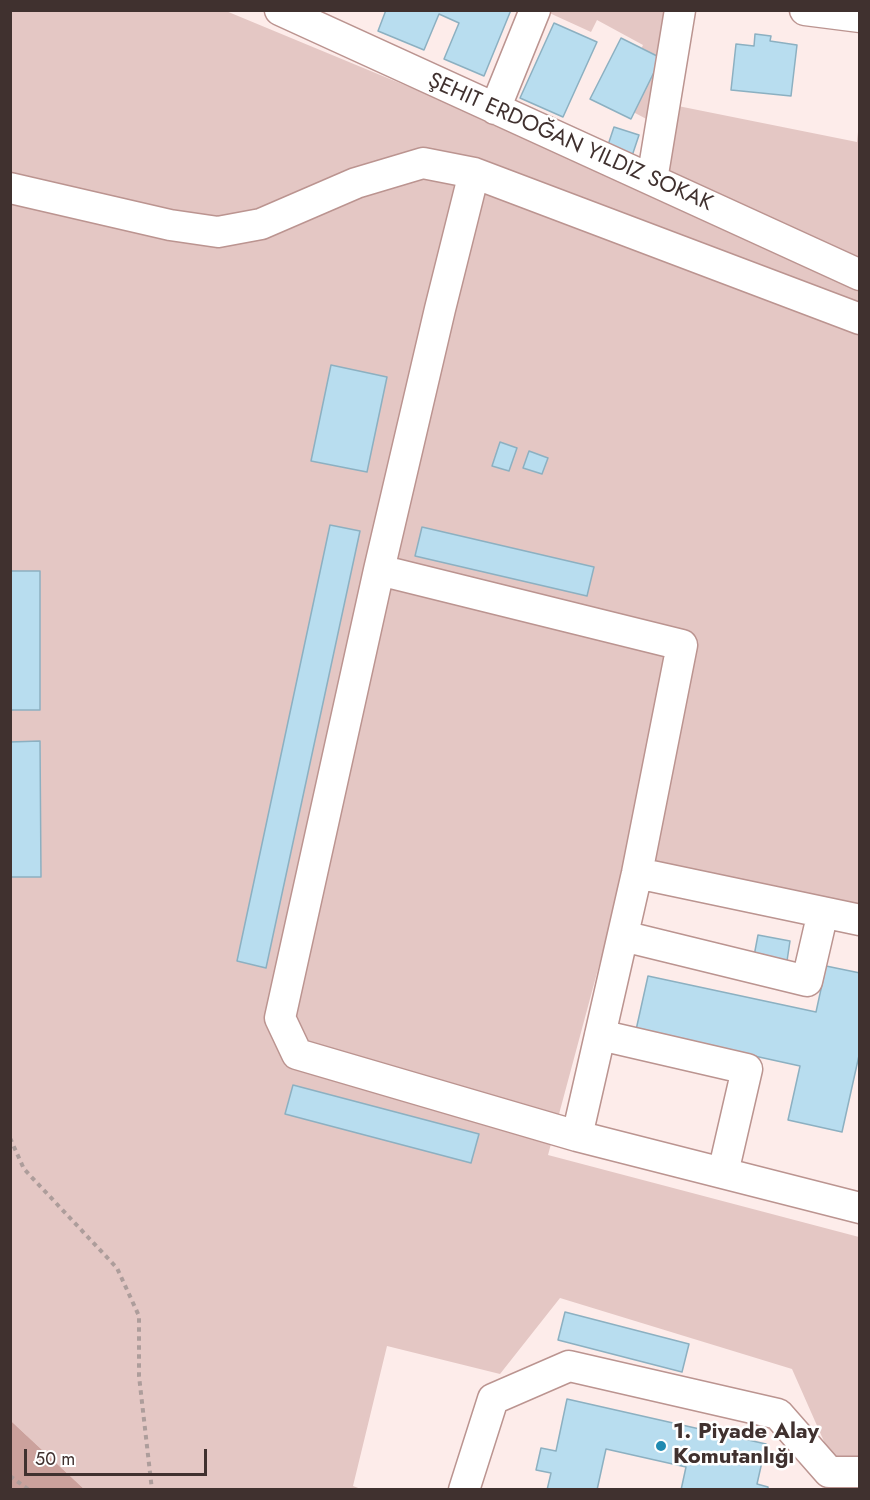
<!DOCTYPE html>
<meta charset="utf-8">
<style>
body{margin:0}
#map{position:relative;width:870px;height:1500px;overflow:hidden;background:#fdecea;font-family:Jost,sans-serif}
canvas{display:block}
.frame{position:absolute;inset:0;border:12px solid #40312f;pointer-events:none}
.scale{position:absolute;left:24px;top:1449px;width:183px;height:27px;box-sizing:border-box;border:3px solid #40312f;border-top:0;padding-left:8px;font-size:18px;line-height:21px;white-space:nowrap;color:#40312f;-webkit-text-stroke:4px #fff;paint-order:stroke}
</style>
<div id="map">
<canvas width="870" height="1500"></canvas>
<div class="frame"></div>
<div class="scale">50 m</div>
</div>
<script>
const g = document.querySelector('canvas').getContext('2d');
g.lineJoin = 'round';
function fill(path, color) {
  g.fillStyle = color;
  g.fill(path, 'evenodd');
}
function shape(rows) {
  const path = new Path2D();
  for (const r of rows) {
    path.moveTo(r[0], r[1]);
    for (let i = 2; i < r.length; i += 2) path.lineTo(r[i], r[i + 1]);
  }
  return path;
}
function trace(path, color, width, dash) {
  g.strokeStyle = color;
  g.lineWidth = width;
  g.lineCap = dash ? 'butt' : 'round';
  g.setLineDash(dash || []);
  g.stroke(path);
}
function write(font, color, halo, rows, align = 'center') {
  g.font = font + ' Jost,sans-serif';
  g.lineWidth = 5;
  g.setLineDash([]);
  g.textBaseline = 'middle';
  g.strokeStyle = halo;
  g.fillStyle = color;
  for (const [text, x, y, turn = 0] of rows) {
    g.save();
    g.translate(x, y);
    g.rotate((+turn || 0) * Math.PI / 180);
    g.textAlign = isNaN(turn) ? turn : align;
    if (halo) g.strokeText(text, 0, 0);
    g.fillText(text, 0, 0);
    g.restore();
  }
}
fill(shape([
 [10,11,226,11,660,191,673,105,857,142,859,122,859,931,626,865,548,1155,859,1237,859,1489,845,1489,792,1369,560,1298,500,1374,387,1346,353,1486,361,1489,84,1489,11,1421],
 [545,11,672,11,656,124,616,103,643,45,597,20,591,32]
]), '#e4c7c4');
fill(shape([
 [10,1421,11,1421,84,1489,11,1489]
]), '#cba19c');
const building = shape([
 [386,10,511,10,484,76,444,59,459,23,439,14,424,50,378,31,386,10],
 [554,23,597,42,563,117,520,98,554,23],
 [755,34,771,36,770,41,797,45,791,96,731,90,736,44,754,46,755,34],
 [621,38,661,58,631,119,590,99,621,38],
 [614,127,639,135,631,159,606,151,614,127],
 [331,365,387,377,367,472,311,461,331,365],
 [500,442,517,448,509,471,492,466,500,442],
 [529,451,548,458,542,474,523,468,529,451],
 [330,525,360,531,266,968,237,961,330,525],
 [422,527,594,567,587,596,415,556,422,527],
 [10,571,40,571,40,710,10,710,10,571],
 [40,741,41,877,10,877,10,742,40,741],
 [758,935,790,941,787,961,754,956,758,935],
 [826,966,860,973,860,1051,842,1132,788,1120,800,1066,636,1030,648,976,816,1012,826,966],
 [293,1085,479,1134,471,1163,285,1114,293,1085],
 [565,1312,689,1344,682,1372,558,1340,565,1312],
 [567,1399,766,1444,757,1484,768,1487,768,1490,681,1490,686,1467,606,1449,597,1490,547,1490,551,1473,536,1470,541,1448,556,1451,567,1399]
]);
fill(building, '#b8ddef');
trace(building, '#8cb0c1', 1.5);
const minor = shape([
 [280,10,860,275],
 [805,10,860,17],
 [495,109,535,10],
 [474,173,440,309,379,570,280,1018,297,1054,577,1136,860,1208],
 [652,180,680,10],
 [10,188,170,225,218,232,261,224,356,183,423,163,474,173,860,319],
 [379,570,682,645,637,873,577,1136],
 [637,873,860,920],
 [623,936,807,981,823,912],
 [600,1035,747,1069,723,1173],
 [464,1490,493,1399,569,1366,778,1414,829,1472,860,1472]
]);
trace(minor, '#bb9490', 33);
trace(shape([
 [10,1138,24,1169,117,1268,139,1316,139,1376,152,1490],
 [10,1476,29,1490]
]), '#ad9d9b', 4, [4.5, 4.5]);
trace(minor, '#fff', 30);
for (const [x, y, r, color] of [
 [661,1446,6,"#1f8ab1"]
]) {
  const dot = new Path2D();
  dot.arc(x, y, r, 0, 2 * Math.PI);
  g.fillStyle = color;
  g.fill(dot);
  trace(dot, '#fff', 2);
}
write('22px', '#40312f', '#fff', [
 ["ŞEHIT ERDOĞAN YILDIZ SOKAK",570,143,24]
]);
write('bold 22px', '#40312f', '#fff', [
 ["1. Piyade Alay",673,1433],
 ["Komutanlığı",673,1458]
], 'left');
</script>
